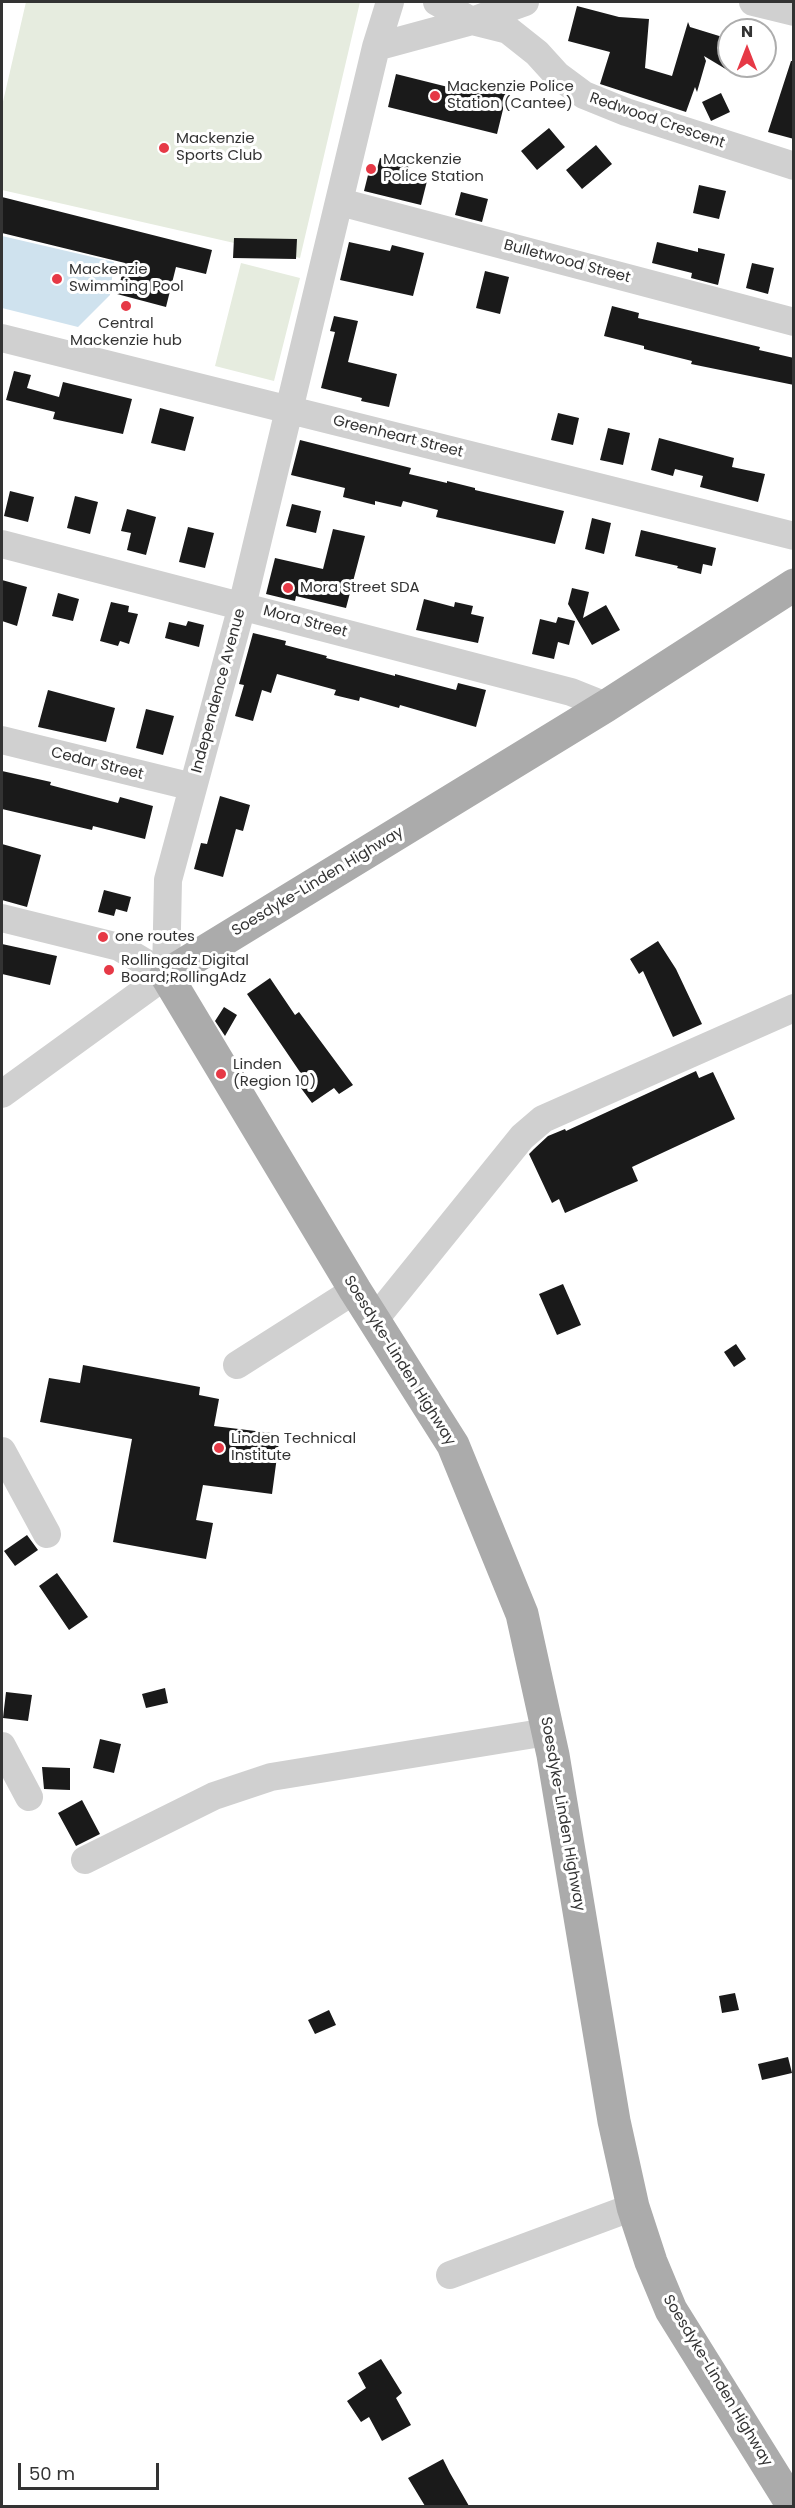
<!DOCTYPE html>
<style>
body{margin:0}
#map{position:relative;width:795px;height:2508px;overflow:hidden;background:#fff;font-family:Poppins,sans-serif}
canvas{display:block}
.frame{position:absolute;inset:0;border:3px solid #333;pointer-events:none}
.north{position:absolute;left:717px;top:18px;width:60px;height:60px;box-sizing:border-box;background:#fff;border:2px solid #adadad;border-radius:50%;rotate:0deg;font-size:16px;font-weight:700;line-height:24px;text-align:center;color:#333}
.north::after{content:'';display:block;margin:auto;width:21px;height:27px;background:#e63946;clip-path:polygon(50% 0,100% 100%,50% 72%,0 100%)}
.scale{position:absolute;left:18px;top:2463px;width:141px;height:27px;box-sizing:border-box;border:3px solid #333;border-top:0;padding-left:8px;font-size:18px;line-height:21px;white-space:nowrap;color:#333;-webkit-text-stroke:4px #fff;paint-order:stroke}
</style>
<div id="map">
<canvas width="795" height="2508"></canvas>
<div class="frame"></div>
<div class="north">N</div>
<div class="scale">50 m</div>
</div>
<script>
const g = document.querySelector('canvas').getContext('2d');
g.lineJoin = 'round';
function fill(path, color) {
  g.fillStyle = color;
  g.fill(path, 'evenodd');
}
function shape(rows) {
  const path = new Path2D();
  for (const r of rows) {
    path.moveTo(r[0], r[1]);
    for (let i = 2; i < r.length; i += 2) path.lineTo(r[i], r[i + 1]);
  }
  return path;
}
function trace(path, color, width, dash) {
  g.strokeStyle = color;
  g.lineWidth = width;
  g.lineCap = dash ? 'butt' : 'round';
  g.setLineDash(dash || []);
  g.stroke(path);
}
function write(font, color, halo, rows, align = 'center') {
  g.font = font + ' Poppins,sans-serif';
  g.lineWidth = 6;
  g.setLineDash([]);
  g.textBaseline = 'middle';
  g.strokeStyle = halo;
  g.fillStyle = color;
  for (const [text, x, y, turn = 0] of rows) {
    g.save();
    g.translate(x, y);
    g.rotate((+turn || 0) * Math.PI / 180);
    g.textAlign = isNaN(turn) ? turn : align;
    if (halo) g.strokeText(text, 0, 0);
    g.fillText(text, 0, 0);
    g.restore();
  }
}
fill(shape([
 [26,2,360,2,300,258,2,190,2,106],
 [241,263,300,278,274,381,215,366]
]), '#e6ecdf');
fill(shape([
 [2,236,114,262,110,295,78,327,2,308]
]), '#cfe2ee');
fill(shape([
 [577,6,619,17,649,19,645,68,672,76,688,22,690,27,729,39,729,71,704,56,706,61,697,92,695,87,686,112,600,84,610,52,568,41],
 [791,61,794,61,794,139,768,132],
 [396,74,472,93,474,85,507,93,497,134,388,107],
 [721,93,730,112,711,121,702,102],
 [549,128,565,147,537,170,521,151],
 [596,145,612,164,582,189,566,170],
 [380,158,409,165,406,176,427,181,421,205,364,191,370,167,377,169],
 [699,185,726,191,719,219,693,213],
 [461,192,488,199,482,222,455,215],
 [2,197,212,250,206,274,176,267,166,307,117,294,125,263,2,233],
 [234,238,297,239,296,259,233,258],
 [349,242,390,251,392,245,424,253,413,296,340,280],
 [657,242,698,252,698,248,725,254,718,285,691,278,692,273,652,263],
 [752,263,774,268,768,294,746,288],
 [485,271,509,277,500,314,476,308],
 [612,306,639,313,638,318,760,347,759,350,794,358,794,385,691,364,692,361,644,349,644,346,604,336],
 [334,316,358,321,348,362,397,374,389,407,361,401,362,398,321,388,335,332,330,331],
 [14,371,31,375,27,388,59,397,63,382,132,399,123,434,53,419,55,412,6,400],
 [160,408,194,417,185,451,151,443],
 [558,413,579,418,573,445,551,440],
 [608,428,630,433,623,465,600,460],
 [659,438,734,458,732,467,765,474,758,502,700,487,703,476,675,469,673,476,651,470],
 [300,440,411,468,409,474,447,483,447,481,475,488,475,490,564,511,555,544,436,517,438,510,403,501,401,507,375,501,375,505,343,497,345,488,291,475],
 [10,491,34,497,28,522,4,516],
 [75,496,98,502,90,534,67,528],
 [292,504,321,511,316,533,286,526],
 [127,509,156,517,146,555,127,550,131,533,121,531],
 [592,518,611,523,604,554,585,549],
 [188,527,214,533,205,568,179,562],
 [333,529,365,536,346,608,296,596,295,601,266,594,275,558,323,569],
 [641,530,716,548,712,566,703,564,701,574,677,568,678,566,635,556],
 [2,580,27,587,17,626,2,621],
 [572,588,589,592,583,618,606,605,620,630,592,645,568,604],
 [58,593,79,599,73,621,52,616],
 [424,599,454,607,455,602,473,606,471,614,484,617,478,643,416,630],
 [111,602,129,606,128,612,138,614,129,644,120,641,118,646,100,641],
 [558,617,575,621,569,645,558,642,554,659,532,654,540,619,556,623],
 [188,621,204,625,199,647,165,638,169,622,186,626],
 [253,633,286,641,285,645,327,656,326,658,395,676,395,674,456,690,458,683,486,690,476,727,400,705,399,708,360,697,359,701,334,695,336,690,277,674,271,693,262,690,253,721,235,716,244,685,239,684],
 [48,690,115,708,106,742,38,727],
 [146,709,174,716,163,755,136,748],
 [2,771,51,782,50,785,118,803,120,797,153,806,145,839,93,826,92,830,2,809],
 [220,796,250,805,243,831,236,829,223,877,194,869,201,843,207,844],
 [2,844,41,855,27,907,2,900],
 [104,890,131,897,127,912,116,909,114,916,98,912],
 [658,941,676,969,702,1024,673,1037,643,971,639,974,630,959],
 [2,944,57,956,50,985,2,974],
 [270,978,295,1015,299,1012,353,1085,339,1094,334,1088,312,1103,295,1080,302,1075,247,994],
 [224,1007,237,1015,225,1036,215,1021],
 [696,1071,699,1078,713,1072,735,1119,632,1167,638,1181,617,1190,565,1213,559,1199,552,1203,529,1154,534,1149,548,1136,565,1129,566,1131],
 [563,1284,581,1325,557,1335,539,1294],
 [736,1344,746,1359,734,1367,724,1352],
 [83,1365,200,1387,199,1395,219,1399,214,1426,280,1434,272,1494,203,1485,196,1520,213,1523,206,1559,113,1542,132,1439,40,1422,49,1378,80,1383],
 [27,1535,38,1550,15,1566,4,1551],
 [57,1573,88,1617,69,1630,39,1586],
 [165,1688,168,1703,146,1708,142,1694],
 [6,1692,32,1695,28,1721,3,1718],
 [100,1739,121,1744,114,1773,93,1768],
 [42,1767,70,1768,70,1790,44,1789],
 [82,1800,100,1834,76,1846,58,1813],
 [735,1993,739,2010,722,2013,719,1996],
 [329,2010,336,2025,315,2034,308,2020],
 [788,2057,792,2073,762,2080,758,2064],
 [381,2359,402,2393,396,2398,411,2425,382,2441,369,2417,361,2422,347,2401,366,2388,358,2373],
 [443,2459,450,2473,469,2506,425,2506,408,2478]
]), '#1a1a1a');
trace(shape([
 [437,2,472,21,508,30,537,53,557,75,584,95,626,112,794,166],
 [753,2,794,12],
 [376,47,472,21,525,2],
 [340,202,794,322],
 [2,338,794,536],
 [2,544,571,692,606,706],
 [2,740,193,787],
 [2,918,119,947,166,975],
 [166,975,168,880,242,606,376,47,390,2],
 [2,1094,166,975],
 [375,1319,522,1137,543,1119,794,1008],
 [237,1365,355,1290],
 [2,1451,47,1534],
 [2,1746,29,1797],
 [85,1860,214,1796,271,1777,547,1732],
 [450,2275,633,2207]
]), '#d0d0d0', 28);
trace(shape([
 [793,2506,671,2310,651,2262,633,2207,614,2121,553,1755,522,1614,453,1445,355,1290,166,975,606,706,794,585]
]), '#ababab', 33);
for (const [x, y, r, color] of [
 [435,96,6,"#e63946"],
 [164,148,6,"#e63946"],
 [371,169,6,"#e63946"],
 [57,279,6,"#e63946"],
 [126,306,6,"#e63946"],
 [288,588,6,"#e63946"],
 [103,937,6,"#e63946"],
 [109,970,6,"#e63946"],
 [221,1074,6,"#e63946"],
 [219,1448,6,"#e63946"]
]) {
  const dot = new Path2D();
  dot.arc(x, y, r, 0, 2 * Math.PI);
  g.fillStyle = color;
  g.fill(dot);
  trace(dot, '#fff', 2);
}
write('15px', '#333', '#fff', [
 ["Mackenzie Police",447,87],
 ["Station (Cantee)",447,104],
 ["Mackenzie",176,139],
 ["Sports Club",176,156],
 ["Mackenzie",383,160],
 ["Police Station",383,177],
 ["Mackenzie",69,270],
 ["Swimming Pool",69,287],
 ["Central",126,324,"center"],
 ["Mackenzie hub",126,341,"center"],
 ["Mora Street SDA",300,588],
 ["one routes",115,937],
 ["Rollingadz Digital",121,961],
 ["Board;RollingAdz",121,978],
 ["Linden",233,1065],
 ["(Region 10)",233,1082],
 ["Linden Technical",231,1439],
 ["Institute",231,1456]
], 'left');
write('15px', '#333', '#fff', [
 ["Redwood Crescent",657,121,19],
 ["Bulletwood Street",567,262,15],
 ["Greenheart Street",398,437,14],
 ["Mora Street",305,622,15],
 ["Independence Avenue",219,691,-75],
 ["Cedar Street",97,764,14],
 ["Soesdyke-Linden Highway",318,882,-31],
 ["Soesdyke-Linden Highway",399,1361,58],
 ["Soesdyke-Linden Highway",562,1814,80],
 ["Soesdyke-Linden Highway",717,2381,59]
]);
</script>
